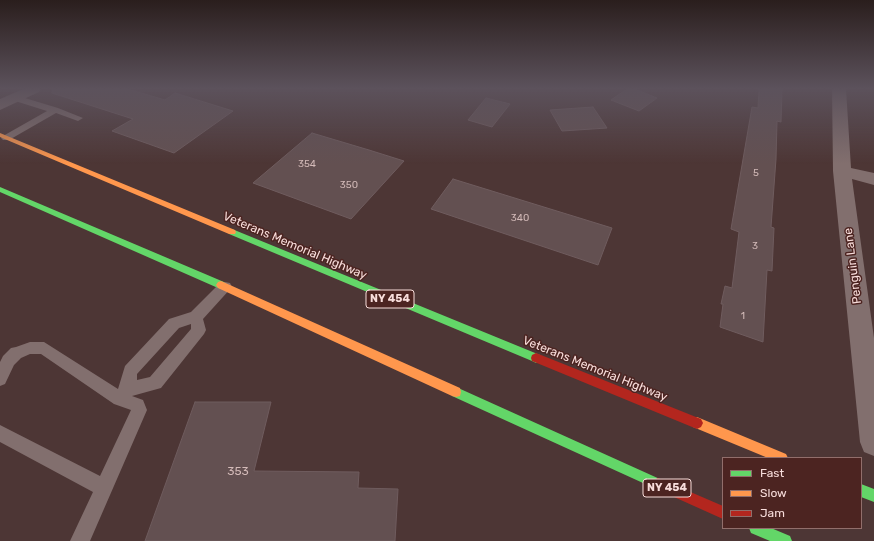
<!DOCTYPE html>
<style>
body{margin:0}
#map{position:relative;width:874px;height:541px;overflow:hidden;background:#4d3635;font-family:Rubik,sans-serif}
canvas{display:block}
.legend{position:absolute;left:722px;top:457px;width:140px;height:72px;box-sizing:border-box;background:#4c2421;border:1px solid #916e6b;margin:0;padding:5px 7px;list-style:none;font-size:12px;color:#f8dddb}
.legend li{display:flex;align-items:center;gap:8px;height:20px}
.legend b{width:20px;border:1px solid #916e6b}
</style>
<div id="map">
<canvas width="874" height="541"></canvas>
<ul class="legend">
<li><b style="height:5px;background:#63d668"></b>Fast</li>
<li><b style="height:5px;background:#ff974d"></b>Slow</li>
<li><b style="height:5px;background:#b3261e"></b>Jam</li>
</ul>
</div>
<script>
const g = document.querySelector('canvas').getContext('2d');
g.lineJoin = 'round';
function fill(path, color) {
  g.fillStyle = color;
  g.fill(path, 'evenodd');
}
function shape(rows) {
  const path = new Path2D();
  for (const r of rows) {
    path.moveTo(r[0], r[1]);
    for (let i = 2; i < r.length; i += 2) path.lineTo(r[i], r[i + 1]);
  }
  return path;
}
function trace(path, color, width, dash) {
  g.strokeStyle = color;
  g.lineWidth = width;
  g.lineCap = dash ? 'butt' : 'round';
  g.setLineDash(dash || []);
  g.stroke(path);
}
function write(font, color, halo, rows, align = 'center') {
  g.font = font + ' Rubik,sans-serif';
  g.lineWidth = 3;
  g.setLineDash([]);
  g.textBaseline = 'middle';
  g.strokeStyle = halo;
  g.fillStyle = color;
  for (const [text, x, y, turn = 0] of rows) {
    g.save();
    g.translate(x, y);
    g.rotate((+turn || 0) * Math.PI / 180);
    g.textAlign = isNaN(turn) ? turn : align;
    if (halo) g.strokeText(text, 0, 0);
    g.fillText(text, 0, 0);
    g.restore();
  }
}
const building = shape([
 [52,89,128,89,165,100,175,93,233,111,174,153,112,131,133,119,52,93,52,89],
 [627,89,635,89,657,98,639,111,611,100,627,89],
 [759,89,782,89,781,122,777,121,776,159,771,227,774,228,772,271,767,270,763,342,720,327,723,304,721,304,725,286,732,288,739,232,731,229,752,107,758,108,759,89],
 [486,98,510,104,492,127,468,120,486,98],
 [593,107,607,128,562,131,550,110,593,107],
 [312,133,369,150,404,161,351,219,253,183,312,133],
 [453,179,612,228,598,265,431,209,453,179],
 [195,402,271,402,254,471,359,472,358,488,398,489,395,541,145,541,195,402]
]);
fill(building, '#635051');
trace(building, '#6f5c5e', 1);
fill(shape([
 [15,95,58,108,83,118,78,121,56,113,9,140,3,140,1,138,3,136,47,111,12,100,12,96,15,95],
 [225,282,230,283,232,287,203,319,206,330,204,334,161,388,132,396,143,400,147,410,90,541,70,541,93,492,0,442,0,425,100,476,131,410,114,404,41,354,30,354,21,358,14,365,5,384,0,386,0,362,3,356,11,348,16,347,30,342,44,342,118,389,125,366,169,319,191,312,220,283,225,282],
 [191,324,191,329,150,377,137,380,137,374,179,328,191,324]
]), '#826f6e');
fill(shape([
 [23,89,41,89,39,92,0,110,0,99,23,89],
 [832,89,846,89,851,168,874,173,874,185,852,179,874,338,874,456,864,452,860,442,833,171,832,89]
]), '#826f6e');
fill(shape([
 [0,187,224,282,226,285,224,288,221,289,218,288,0,192,0,187],
 [232,229,540,355,541,358,540,361,536,363,532,361,229,234,228,232,229,230,232,229],
 [456,387,662,480,664,484,662,488,658,490,654,488,452,396,451,392,452,388,456,387],
 [861,484,874,489,874,502,861,497,861,484],
 [749,528,771,528,790,536,792,541,770,541,751,533,749,528]
]), '#63d668');
fill(shape([
 [0,133,235,230,236,232,235,234,229,234,0,137,0,133],
 [221,281,460,388,461,392,460,396,456,397,452,396,218,288,216,285,218,282,221,281],
 [697,417,786,454,788,458,768,458,693,427,691,423,693,419,697,417]
]), '#ff974d');
fill(shape([
 [536,353,701,419,703,423,701,427,697,429,532,361,531,358,532,355,536,353],
 [658,478,723,506,723,519,654,488,652,484,654,480,658,478]
]), '#b3261e');
const sky = g.createLinearGradient(0, 0, 0, 164);
sky.addColorStop(0, '#2a1e1d');
sky.addColorStop(0.54, '#5c525c');
sky.addColorStop(1, '#5c525c00');
g.fillStyle = sky;
g.fillRect(0, 0, 874, 164);
write('10px', '#d3bab8', null, [
 ["354",307,164],
 ["5",756,173],
 ["350",349,185],
 ["340",520,218],
 ["3",755,246],
 ["1",743,316]
]);
for (const [x, y, w] of [
 [390,299,48],
 [667,488,48]
]) {
  const box = new Path2D();
  box.roundRect(x - w / 2, y - 9, w, 18, 3);
  g.fillStyle = '#4c2421';
  g.fill(box);
  trace(box, '#f8dddb', 1);
}
write('bold 11px', '#f8dddb', null, [
 ["NY 454",390,299],
 ["NY 454",667,488]
]);
write('12px', '#f8dddb', '#4c2421', [
 ["Veterans Memorial Highway",295,246,23],
 ["Penguin Lane",853,266,-97],
 ["Veterans Memorial Highway",595,369,22]
]);
write('12px', '#d3bab8', null, [
 ["353",238,472]
]);
</script>
